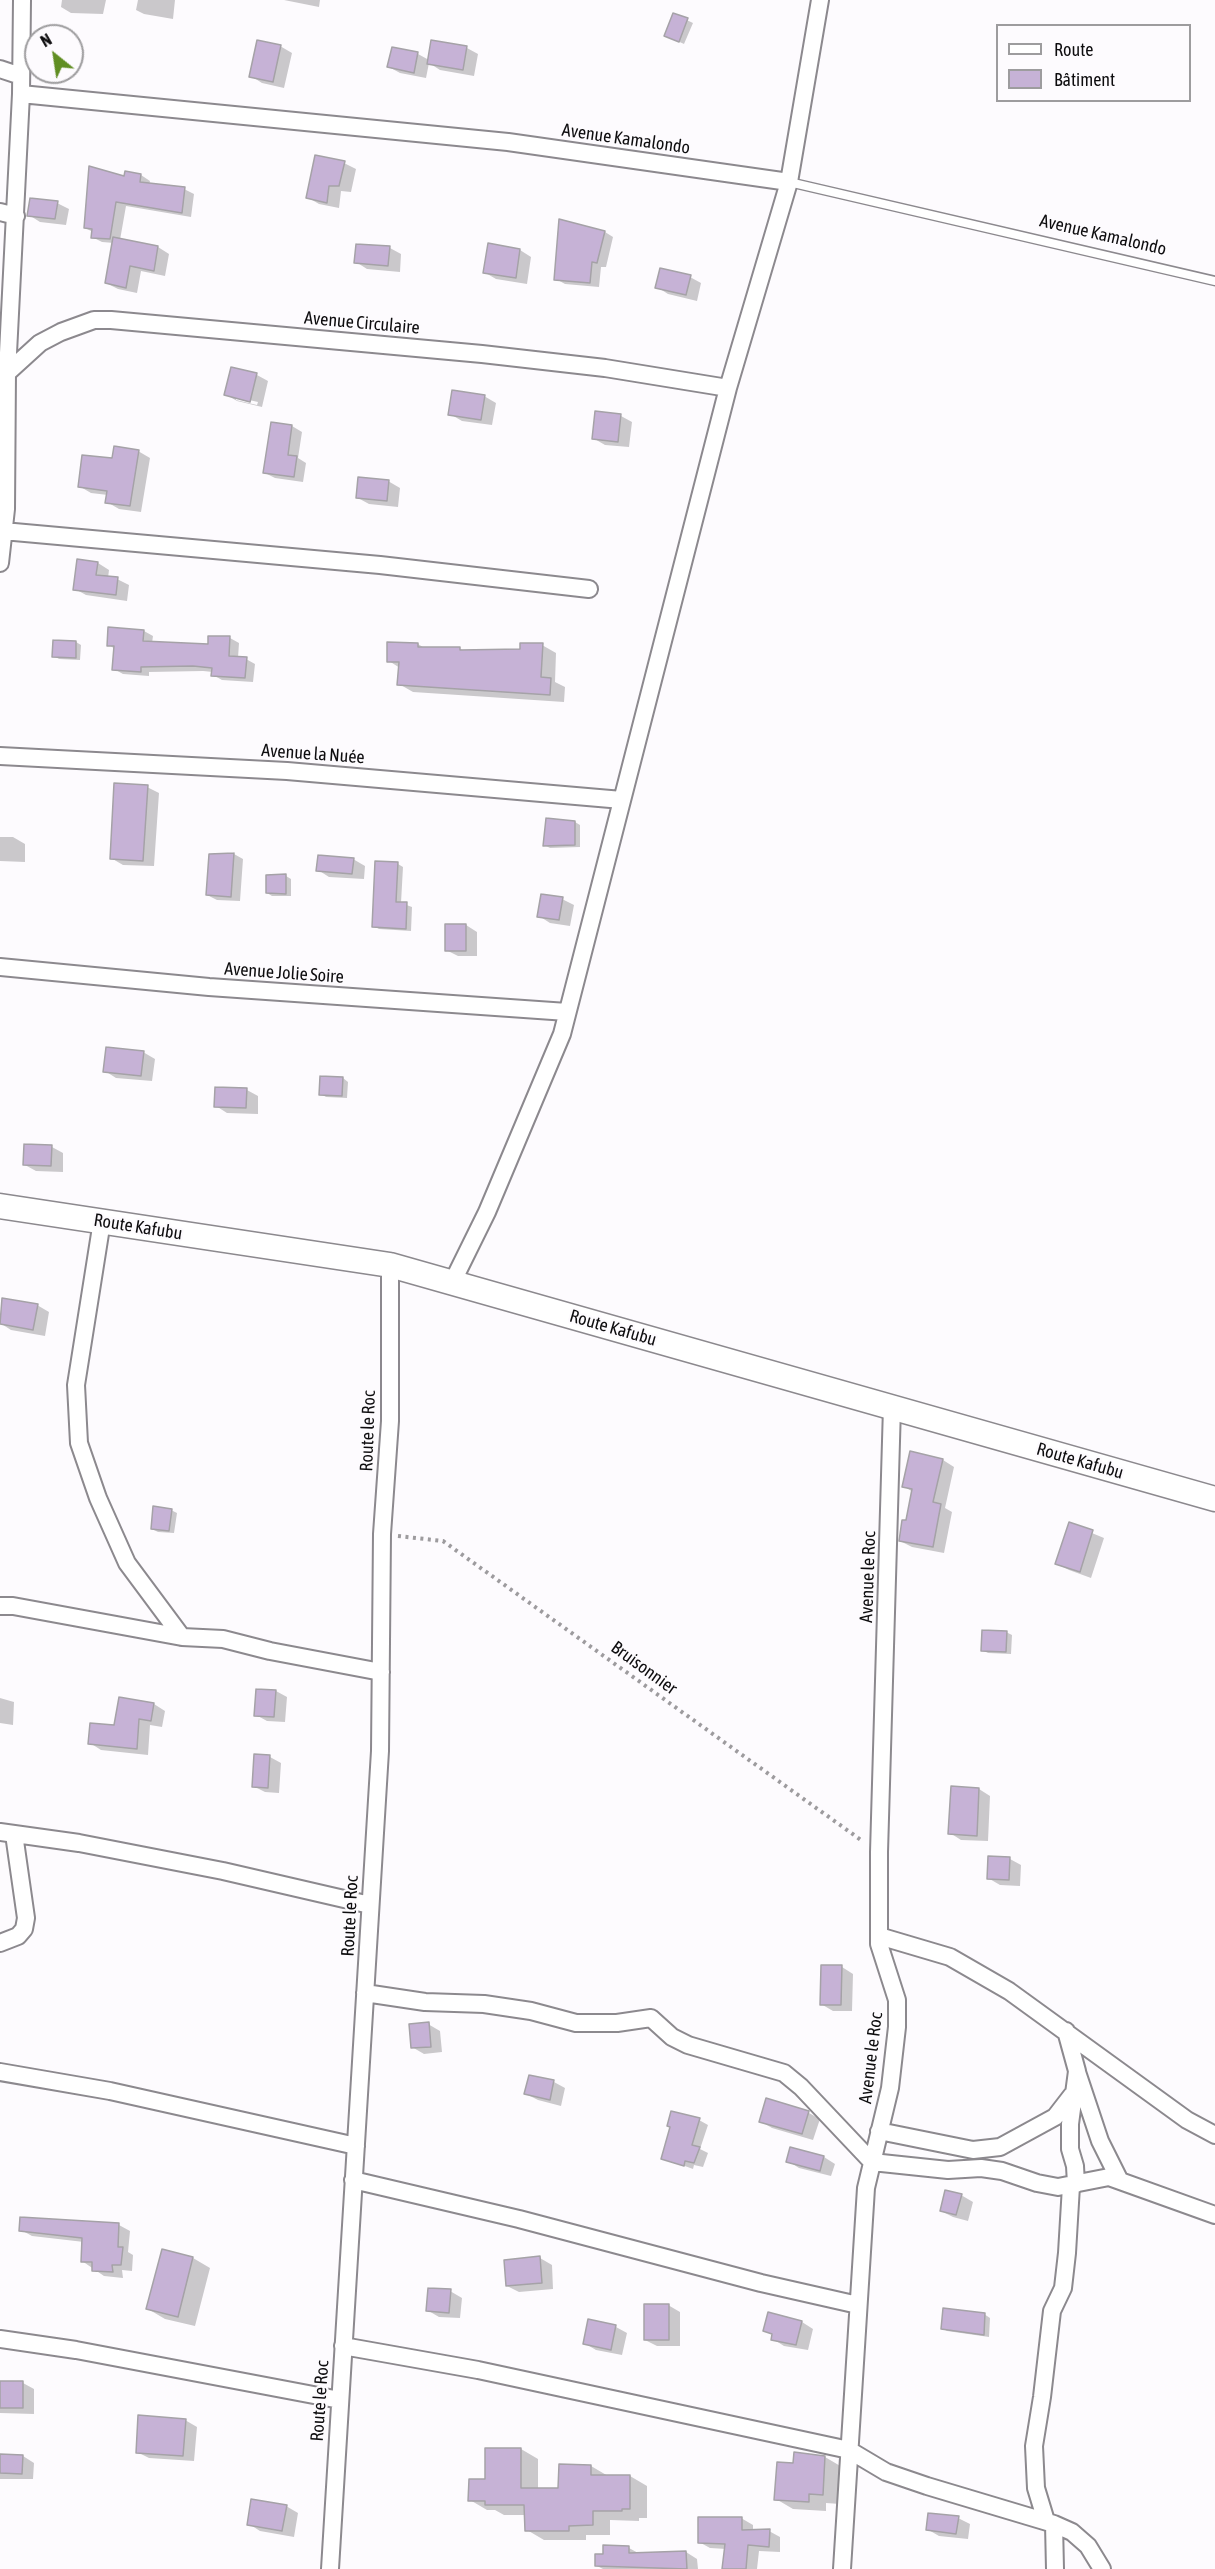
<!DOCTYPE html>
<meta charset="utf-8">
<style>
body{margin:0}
#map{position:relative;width:1215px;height:2569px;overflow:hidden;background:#fdfbfe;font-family:"Asap Condensed",sans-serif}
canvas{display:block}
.legend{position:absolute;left:996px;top:24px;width:195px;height:78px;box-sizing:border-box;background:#fdfbfe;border:2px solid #9d9c9e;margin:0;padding:8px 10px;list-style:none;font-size:18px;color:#0e0d0f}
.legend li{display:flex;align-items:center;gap:12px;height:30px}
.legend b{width:30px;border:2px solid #9d9c9e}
.north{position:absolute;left:24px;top:24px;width:60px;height:60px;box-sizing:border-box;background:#fdfbfe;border:2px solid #9d9c9e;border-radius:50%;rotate:330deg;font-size:16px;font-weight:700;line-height:24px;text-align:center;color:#0e0d0f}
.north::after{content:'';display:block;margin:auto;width:21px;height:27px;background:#608e22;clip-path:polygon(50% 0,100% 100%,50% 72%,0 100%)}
</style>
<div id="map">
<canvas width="1215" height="2569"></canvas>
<ul class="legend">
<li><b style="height:8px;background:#fff"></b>Route</li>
<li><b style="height:16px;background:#c6b2d6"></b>Bâtiment</li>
</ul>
<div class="north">N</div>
</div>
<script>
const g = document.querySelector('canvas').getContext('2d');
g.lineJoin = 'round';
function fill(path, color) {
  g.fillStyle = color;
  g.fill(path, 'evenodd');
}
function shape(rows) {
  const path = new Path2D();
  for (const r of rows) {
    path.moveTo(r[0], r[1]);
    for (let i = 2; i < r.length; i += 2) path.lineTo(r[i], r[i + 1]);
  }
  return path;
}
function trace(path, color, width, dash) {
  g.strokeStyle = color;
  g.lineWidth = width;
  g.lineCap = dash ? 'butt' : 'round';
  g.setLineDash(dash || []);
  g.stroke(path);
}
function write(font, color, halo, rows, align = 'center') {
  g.font = font + ' "Asap Condensed",sans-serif';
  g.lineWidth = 4.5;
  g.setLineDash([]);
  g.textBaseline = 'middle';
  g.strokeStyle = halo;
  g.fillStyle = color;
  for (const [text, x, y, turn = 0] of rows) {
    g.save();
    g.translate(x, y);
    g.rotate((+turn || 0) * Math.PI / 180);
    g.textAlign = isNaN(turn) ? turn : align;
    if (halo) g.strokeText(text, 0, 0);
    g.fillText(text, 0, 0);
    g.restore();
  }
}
fill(shape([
 [62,0,106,0,103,14,71,13,61,7],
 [138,0,175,0,173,19,144,14,136,10],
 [284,0,320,0,319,7],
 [674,14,693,23,684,44,671,38],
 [280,46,292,53,284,88,262,83,251,76],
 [393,48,418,54,429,60,467,48,478,54,474,76,440,70,429,63,426,78,400,73,389,67],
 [344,163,356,169,351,192,341,191,339,208,319,204,307,197],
 [141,175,150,181,149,185,184,189,194,194,191,217,126,206,120,240,158,247,169,254,165,276,141,271,137,293,118,289,106,283,114,243,102,242,92,237,93,232,85,228,125,178],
 [57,203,69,209,66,225,40,222,29,215],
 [605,232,613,237,606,267,601,267,599,287,565,284,556,279],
 [489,245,520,250,531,257,527,284,496,279,484,272],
 [390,248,401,254,400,272,367,269,356,262],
 [690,277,701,283,697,301,668,294,657,287],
 [232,368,257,375,268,381,262,407,237,401,225,394],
 [236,397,258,402,257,405,236,400],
 [484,396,496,403,492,425,462,421,450,414],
 [621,416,632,422,629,447,605,445,593,438],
 [272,424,292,426,302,432,298,458,306,463,303,482,275,478,265,473],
 [138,451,150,458,141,512,119,509,107,502,108,495,91,493,79,486,113,460],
 [388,481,400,488,398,507,369,504,358,498],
 [78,561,98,563,109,570,108,578,117,579,129,585,127,601,86,595,75,589],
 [110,628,144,631,153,636,152,643,209,646,230,638,239,643,238,658,246,659,255,664,253,682,222,680,213,675,213,672,203,671,149,672,149,676,123,674,114,669,115,649,109,645],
 [76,642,81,645,80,660,59,659,54,656],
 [389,644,418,644,426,649,460,649,465,651,522,650,542,645,556,653,555,682,565,687,564,702,413,692,399,684,400,668,389,661],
 [147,787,159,793,154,866,123,865,111,858],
 [548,820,575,822,580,825,580,847,550,848,544,845],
 [0,837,13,837,25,844,25,862,0,861],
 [234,854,243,859,240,901,217,900,207,895],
 [353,859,365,866,364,879,329,877,318,870],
 [398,864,403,867,401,903,412,907,411,931,379,929,374,926],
 [286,876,291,879,291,896,272,896,267,893],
 [562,899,574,905,570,926,550,923,539,916],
 [466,925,477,932,477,956,458,956,446,950],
 [143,1052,155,1059,152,1081,116,1078,105,1071],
 [322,1077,343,1078,348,1082,347,1098,326,1097,321,1094],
 [247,1090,258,1096,258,1114,227,1113,216,1106],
 [26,1146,52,1147,63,1153,63,1172,36,1171,25,1165],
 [4,1299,37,1305,49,1312,45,1336,11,1330,0,1323],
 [943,1460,954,1467,945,1508,952,1512,944,1553,912,1547,900,1541,908,1522,913,1492,903,1486],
 [171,1510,177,1513,174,1533,158,1532,152,1529],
 [1070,1524,1104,1538,1091,1578,1069,1570,1057,1564],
 [1006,1632,1012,1635,1011,1654,988,1653,982,1650],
 [276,1691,287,1697,285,1722,267,1721,256,1715],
 [0,1698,14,1702,13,1725,0,1723],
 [154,1704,165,1711,162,1727,150,1725,148,1755,101,1750,90,1743],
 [270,1757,281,1763,279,1793,265,1792,253,1786],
 [979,1789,990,1796,988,1841,961,1840,950,1833],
 [1010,1859,1021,1865,1020,1886,1000,1885,988,1878],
 [842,1967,853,1974,852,2011,833,2011,821,2004],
 [428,2024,440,2031,442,2052,424,2054,412,2047],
 [530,2076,554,2082,565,2088,561,2106,538,2100,526,2094],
 [767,2100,809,2113,820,2119,813,2140,772,2128,760,2121],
 [699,2120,708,2125,700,2149,708,2153,703,2167,694,2165,693,2169,663,2158],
 [824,2157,835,2164,831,2176,799,2168,788,2161],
 [961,2195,973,2202,968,2221,953,2217,941,2211],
 [22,2219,119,2225,130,2231,128,2252,133,2255,132,2271,122,2270,123,2278,104,2276,82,2261,84,2242,32,2236,21,2230],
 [193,2258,210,2268,195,2326,165,2319,148,2309],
 [540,2258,552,2265,553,2289,519,2292,507,2286],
 [450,2291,462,2298,460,2318,439,2317,427,2310],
 [668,2305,680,2312,680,2346,657,2346,645,2340],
 [769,2314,802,2322,813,2329,808,2350,784,2346,773,2339,774,2335,764,2330],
 [984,2314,990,2318,989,2337,947,2331,942,2328],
 [616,2327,627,2333,622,2355,596,2350,584,2343],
 [0,2383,23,2383,34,2389,34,2414,0,2413],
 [185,2420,197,2427,194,2461,149,2458,137,2452],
 [487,2449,521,2449,538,2459,538,2490,560,2489,591,2466,608,2476,630,2476,647,2486,647,2518,639,2518,639,2521,610,2520,610,2535,586,2535,586,2540,544,2540,527,2530,526,2515,504,2515,495,2510,487,2510,470,2500,486,2481],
 [0,2455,23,2456,34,2463,33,2479,0,2479],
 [825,2457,842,2467,840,2504,826,2503,826,2511,793,2509,776,2499,794,2465],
 [286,2506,298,2513,294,2537,260,2531,249,2524],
 [741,2518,753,2525,753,2531,769,2531,780,2537,780,2552,759,2551,757,2569,724,2569,726,2549,710,2548,699,2542],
 [958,2518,970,2524,968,2539,939,2536,927,2529],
 [605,2547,629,2548,640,2554,686,2552,697,2559,698,2569,603,2569,597,2566,604,2555]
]), '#0003');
const building = shape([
 [673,13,688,18,679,42,664,36,673,13],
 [257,40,281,45,273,82,249,77,257,40],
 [431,40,467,46,463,70,427,64,431,40],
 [392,47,418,52,414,73,387,67,392,47],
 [315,155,345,161,339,186,329,186,327,203,306,198,315,155],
 [89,166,124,176,125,171,141,174,140,182,185,187,182,213,116,202,110,239,91,238,92,229,84,228,89,166],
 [30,198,58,201,55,219,27,216,30,198],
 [559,219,605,231,597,263,592,262,590,283,554,280,559,219],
 [113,237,158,246,154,271,130,266,126,288,105,283,113,237],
 [488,243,520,249,516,278,483,273,488,243],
 [356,244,390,246,388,266,354,263,356,244],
 [660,268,691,275,686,295,655,288,660,268],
 [231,367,257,373,250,402,224,395,231,367],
 [452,390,485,395,481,420,448,415,452,390],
 [595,411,621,414,618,442,592,439,595,411],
 [271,422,292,425,288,455,297,456,294,477,263,473,271,422],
 [114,446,139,450,130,506,105,503,107,491,78,487,82,455,112,458,114,446],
 [358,477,389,480,387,501,356,498,358,477],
 [77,559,98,562,96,575,118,577,116,595,73,590,77,559],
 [108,627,144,630,143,641,208,644,208,636,230,636,229,656,247,657,245,678,211,676,212,668,193,666,141,667,141,672,112,670,114,646,107,646,108,627],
 [53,640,76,641,76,658,52,657,53,640],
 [387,642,418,643,418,647,460,647,460,650,520,649,520,643,543,643,541,677,551,678,550,695,397,685,399,662,387,662,387,642],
 [114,783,148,785,143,861,110,859,114,783],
 [546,818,575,821,575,845,543,846,546,818],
 [234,853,231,897,206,895,209,854,234,853],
 [318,855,354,858,352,874,316,871,318,855],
 [375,861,398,862,396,902,407,902,406,929,372,927,375,861],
 [286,874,286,894,266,893,266,875,286,874],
 [541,894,563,897,559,920,537,917,541,894],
 [445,924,466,924,466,951,445,951,445,924],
 [106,1047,144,1051,141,1076,103,1072,106,1047],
 [320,1076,343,1077,342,1096,319,1095,320,1076],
 [215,1087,247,1088,246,1108,214,1107,215,1087],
 [24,1144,52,1145,51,1166,23,1165,24,1144],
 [2,1298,38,1304,33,1330,0,1324,2,1298],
 [910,1451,943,1459,933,1502,941,1504,933,1547,899,1541,902,1520,906,1520,912,1489,902,1487,910,1451],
 [153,1506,172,1509,169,1531,151,1529,153,1506],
 [1069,1522,1093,1530,1080,1572,1055,1564,1069,1522],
 [982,1630,1007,1631,1006,1652,981,1651,982,1630],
 [256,1689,276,1690,274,1717,254,1716,256,1689],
 [119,1697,154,1703,151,1721,139,1719,137,1749,88,1744,90,1723,114,1725,119,1697],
 [254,1754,270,1755,268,1788,252,1787,254,1754],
 [951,1786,979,1788,977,1836,948,1834,951,1786],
 [988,1856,1010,1857,1009,1880,987,1879,988,1856],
 [821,1965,842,1965,841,2005,820,2005,821,1965],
 [429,2022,431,2047,411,2048,409,2024,429,2022],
 [529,2075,554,2080,550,2100,524,2094,529,2075],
 [766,2098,809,2111,802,2134,759,2122,766,2098],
 [671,2111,700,2118,692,2145,700,2147,694,2163,685,2161,684,2166,661,2159,670,2127,667,2126,671,2111],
 [790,2147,824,2156,820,2171,786,2162,790,2147],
 [945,2190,962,2194,956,2215,940,2211,945,2190],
 [20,2217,119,2223,118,2247,123,2247,121,2265,112,2265,113,2272,92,2271,92,2262,81,2262,82,2238,19,2231,20,2217],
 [162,2249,193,2257,178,2317,146,2309,162,2249],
 [540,2256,542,2283,506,2286,504,2260,540,2256],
 [428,2288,451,2289,449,2313,426,2311,428,2288],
 [644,2304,669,2304,669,2340,644,2340,644,2304],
 [943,2308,985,2313,984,2335,941,2329,943,2308],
 [768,2312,802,2321,796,2345,771,2340,772,2334,763,2331,768,2312],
 [588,2319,616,2325,611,2350,583,2344,588,2319],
 [0,2381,23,2381,23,2408,0,2408,0,2381],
 [138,2415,186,2419,183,2456,136,2453,138,2415],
 [485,2448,521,2448,521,2488,558,2488,559,2464,591,2465,591,2475,630,2475,630,2509,622,2509,622,2511,593,2511,593,2525,569,2526,569,2531,525,2531,524,2505,485,2505,485,2501,468,2501,469,2479,485,2479,485,2448],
 [794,2452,825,2456,823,2495,809,2494,809,2502,774,2500,777,2462,793,2463,794,2452],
 [0,2454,23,2455,22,2474,0,2473,0,2454],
 [251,2499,287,2505,282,2531,247,2525,251,2499],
 [928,2513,959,2516,956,2534,926,2530,928,2513],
 [698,2517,742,2517,742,2530,770,2529,769,2547,748,2545,746,2569,722,2569,725,2544,698,2543,698,2517],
 [603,2545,629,2546,629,2553,686,2551,687,2569,595,2566,595,2554,603,2554,603,2545]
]);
fill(building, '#c6b2d6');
trace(building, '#a5a2a7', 1.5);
const service = shape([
 [789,182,1215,281]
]);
const minor = shape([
 [0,69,21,76],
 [21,94,508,142,789,182],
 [0,212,16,216],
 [0,371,7,373,40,343,61,332,94,320,111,320,482,354,605,368,728,388],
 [3,531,380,565,589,589],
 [0,563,6,509,7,373,21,94,22,0],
 [0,756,287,771,622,800],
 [0,967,209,987,567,1012],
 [102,1221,76,1385,79,1443,98,1498,127,1563,182,1637,223,1639,270,1651,381,1672],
 [452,1283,487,1212,562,1034,728,388,789,182,820,0],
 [0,1606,13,1606,182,1637],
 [0,1832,79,1843,223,1871,370,1905],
 [879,1936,950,1957,1009,1991,1187,2120,1215,2135],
 [0,1943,18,1936,24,1929,26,1918,14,1834],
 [365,1993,425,2002,484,2004,531,2011,576,2023,617,2023,651,2018,672,2037,688,2045,784,2073,801,2087,872,2162,948,2170,981,2168,1002,2171,1037,2183,1058,2187,1109,2177,1215,2215],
 [1066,2031,1077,2071,1070,2124,1070,2149,1075,2166,1076,2184],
 [0,2072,110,2091,356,2146],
 [1077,2072,1100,2141,1119,2179],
 [879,2131,973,2150,1000,2147,1055,2117,1072,2095],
 [353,2180,519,2219,761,2283,858,2305],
 [0,2339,76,2350,340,2400],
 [343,2346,478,2370,849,2450,886,2472,927,2486,1054,2524,1072,2532,1088,2546,1102,2569],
 [1046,2521,1036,2488,1034,2446,1042,2397,1052,2311,1063,2288,1067,2253,1071,2186],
 [1054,2524,1055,2569],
 [330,2569,380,1751,382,1534,390,1421,390,1265],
 [842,2569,866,2188,890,2088,897,2027,897,2000,879,1944,879,1852,892,1407]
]);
const secondary = shape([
 [0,1206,390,1265,1215,1499]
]);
trace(service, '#8c898e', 11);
trace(minor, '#8c898e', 20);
trace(secondary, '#8c898e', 27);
trace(shape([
 [398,1536,443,1541,861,1840]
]), '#9d9b9e', 4, [3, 4.5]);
trace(service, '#fff', 8);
trace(minor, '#fff', 16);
trace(secondary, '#fff', 24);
write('18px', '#0e0d0f', '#fdfbfe', [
 ["Avenue Kamalondo",626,139,8],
 ["Avenue Kamalondo",1103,235,13],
 ["Avenue Circulaire",362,323,5],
 ["Avenue la Nuée",313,754,4],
 ["Avenue Jolie Soire",284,973,4],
 ["Route Kafubu",138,1227,9],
 ["Route Kafubu",613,1328,16],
 ["Route le Roc",368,1431,-88],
 ["Route Kafubu",1080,1461,16],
 ["Avenue le Roc",868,1577,-88],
 ["Bruisonnier",644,1668,36],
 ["Route le Roc",350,1916,-87],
 ["Avenue le Roc",871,2058,-83],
 ["Route le Roc",320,2401,-86]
]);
</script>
